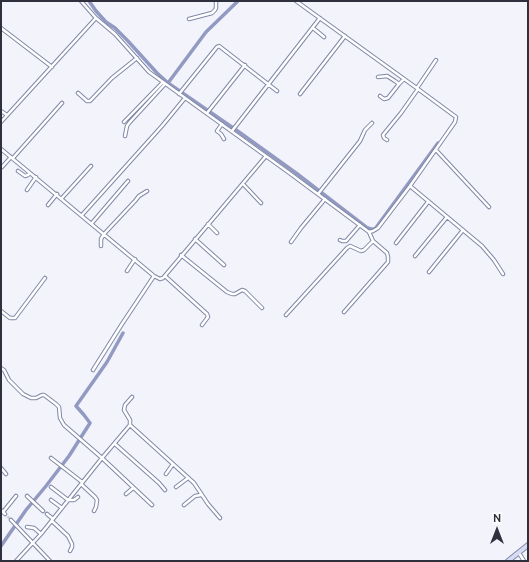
<!DOCTYPE html>
<style>
body{margin:0}
#map{position:relative;width:529px;height:562px;overflow:hidden;background:#f3f4fb;font-family:Ubuntu,sans-serif}
canvas{display:block}
.frame{position:absolute;inset:0;border:2px solid #2e303e;pointer-events:none}
.north{position:absolute;left:477px;top:510px;width:40px;height:40px;-webkit-text-stroke:3px #fff;paint-order:stroke;rotate:0deg;font-size:11px;font-weight:700;line-height:16px;text-align:center;color:#2e303e}
.north::after{content:'';display:block;margin:auto;width:14px;height:18px;background:#2e303e;clip-path:polygon(50% 0,100% 100%,50% 72%,0 100%)}
</style>
<div id="map">
<canvas width="529" height="562"></canvas>
<div class="frame"></div>
<div class="north">N</div>
</div>
<script>
const g = document.querySelector('canvas').getContext('2d');
g.lineJoin = 'round';
function shape(rows) {
  const path = new Path2D();
  for (const r of rows) {
    path.moveTo(r[0], r[1]);
    for (let i = 2; i < r.length; i += 2) path.lineTo(r[i], r[i + 1]);
  }
  return path;
}
function trace(path, color, width, dash) {
  g.strokeStyle = color;
  g.lineWidth = width;
  g.lineCap = dash ? 'butt' : 'round';
  g.setLineDash(dash || []);
  g.stroke(path);
}
trace(shape([
 [89,1,96,11,106,22,115,28,127,40,157,73,168,83,239,132,296,173,366,227,371,229,375,229,438,143],
 [168,83,206,32,238,1],
 [1,546,26,510,46,486,69,456,90,423,84,415,76,406,107,362,123,333]
]), '#929ac2', 3.5);
trace(shape([
 [5,514,11,520]
]), '#cccdd5', 2.5, [2.5, 1]);
const street = shape([
 [81,1,96,18,115,34,149,72,163,82,288,172,369,232,373,231,378,228,410,186,441,142,455,122,456,117,418,89,296,1],
 [189,19,212,13,215,10,216,8,216,1],
 [1,28,52,67],
 [313,28,324,37],
 [378,77,387,76,395,81,399,84,404,79],
 [417,88,436,60],
 [78,93,87,101,90,101,112,78,137,58],
 [179,94,217,47,219,46,277,91],
 [300,94,345,36],
 [380,96,384,99,388,98,399,84],
 [1,111,7,115],
 [207,113,245,65],
 [1,122,96,18],
 [124,122,163,82],
 [222,124,217,131,221,134,224,139],
 [232,131,320,18],
 [125,136,127,126,130,122,165,84],
 [387,140,384,138,383,135,401,113,418,89],
 [1,149,154,276,160,279,163,278,266,156],
 [436,150,489,207],
 [13,158,62,103],
 [2,167,11,157],
 [18,171,25,176,28,175,30,173],
 [243,184,261,203],
 [410,186,482,246,494,260,503,274],
 [27,190,36,177],
 [318,194,360,141,365,130,372,123],
 [62,198,91,166],
 [48,205,57,194],
 [82,215,162,126,185,98],
 [92,223,128,181],
 [208,224,217,233],
 [195,239,224,265],
 [340,240,342,241,346,241,360,225],
 [291,242,301,228,325,199],
 [396,243,428,202],
 [101,246,101,239,104,234,135,201,139,196,147,191],
 [181,255,227,292,232,294,235,294,242,290,245,291,262,308],
 [415,256,447,217],
 [127,271,135,259],
 [429,272,463,230],
 [165,276,207,314,208,317,202,325],
 [1,311,10,318,15,318,45,278],
 [344,312,388,262,388,257,387,253,373,241,369,232],
 [286,315,347,248,350,246,361,251,364,250,373,241],
 [1,368,4,370,9,380,23,394,31,398,36,398,42,395,44,395,56,404,59,407,60,418,64,425,102,458,152,505],
 [93,370,122,324,154,276],
 [130,425,194,483,208,504,220,518],
 [115,444,159,483,165,490],
 [51,458,82,482],
 [1,468,6,474],
 [166,474,173,464],
 [81,484,95,497,97,500,96,507,94,511],
 [51,487,68,500,74,500,78,497],
 [176,487,188,478],
 [126,494,133,488],
 [27,496,43,511],
 [51,500,62,508],
 [184,505,195,496,201,495],
 [1,510,5,514],
 [3,512,16,496],
 [47,514,53,519],
 [11,520,50,561],
 [52,521,68,536,72,544,72,547,70,551],
 [27,527,34,528,41,534],
 [519,553,524,561],
 [16,561,41,534,102,458,130,425,130,420,124,410,125,405,132,397]
]);
const secondary = shape([
 [508,561,528,545]
]);
trace(street, '#8188a7', 4.5);
trace(secondary, '#8188a7', 6);
trace(street, '#fff', 2.5);
trace(secondary, '#d7dbf3', 4);
</script>
